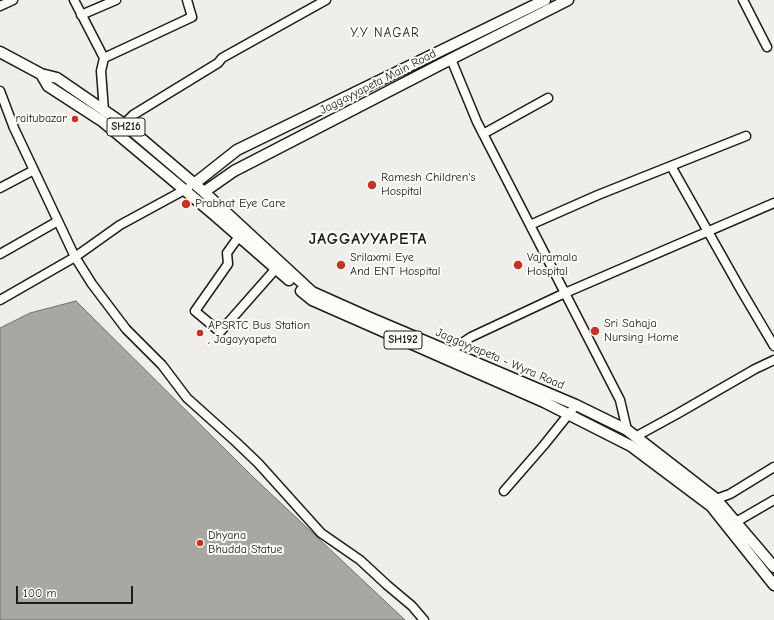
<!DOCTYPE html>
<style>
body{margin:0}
#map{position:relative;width:774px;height:620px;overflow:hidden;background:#f0eeea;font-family:"Comic Neue",sans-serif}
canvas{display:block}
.scale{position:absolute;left:16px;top:586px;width:117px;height:18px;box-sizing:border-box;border:2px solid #1c1c1c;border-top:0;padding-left:5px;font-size:12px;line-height:14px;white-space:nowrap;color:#1c1c1c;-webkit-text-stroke:3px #fdfcf7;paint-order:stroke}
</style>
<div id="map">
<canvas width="774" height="620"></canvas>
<div class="scale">100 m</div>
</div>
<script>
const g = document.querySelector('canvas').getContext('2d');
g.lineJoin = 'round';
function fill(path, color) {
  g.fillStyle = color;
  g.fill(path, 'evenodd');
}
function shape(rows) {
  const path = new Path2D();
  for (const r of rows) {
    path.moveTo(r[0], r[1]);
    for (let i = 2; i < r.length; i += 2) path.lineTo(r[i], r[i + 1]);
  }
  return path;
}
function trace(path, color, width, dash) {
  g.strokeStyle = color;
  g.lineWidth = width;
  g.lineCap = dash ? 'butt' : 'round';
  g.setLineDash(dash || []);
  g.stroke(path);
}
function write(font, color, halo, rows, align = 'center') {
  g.font = font + ' "Comic Neue",sans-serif';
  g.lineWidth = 4;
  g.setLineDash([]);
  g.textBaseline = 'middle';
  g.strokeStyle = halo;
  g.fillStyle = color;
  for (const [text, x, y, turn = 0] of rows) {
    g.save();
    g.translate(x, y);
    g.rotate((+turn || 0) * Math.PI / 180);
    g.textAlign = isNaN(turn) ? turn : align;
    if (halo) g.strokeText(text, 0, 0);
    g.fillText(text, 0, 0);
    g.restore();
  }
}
const water = shape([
 [76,301,252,476,405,620,0,620,0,328,30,313,76,301]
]);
fill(water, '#a8a7a3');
trace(water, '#706f6d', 1);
const minor = shape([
 [74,0,104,58,101,71,104,111],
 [743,0,767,47],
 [0,6,13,0],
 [81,15,116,0],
 [104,58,192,17,187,0],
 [451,59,477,122,620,400,627,430],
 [0,91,14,128,75,257,92,284,126,329,162,365,187,398,236,442,258,463,321,533,360,560,387,585,412,606,424,620],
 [124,124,133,115,218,63,222,58,326,0],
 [483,134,548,98],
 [671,166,741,290,774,346],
 [0,188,34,170],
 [530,225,598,195,746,136],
 [242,232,227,253,228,264,195,311,220,332,280,264],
 [0,254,58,221],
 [0,300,75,257,120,225,188,188],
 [452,352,459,345,471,337,565,293,774,203],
 [635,437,677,414,755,369,774,360],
 [504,491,544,445,576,405],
 [716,499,730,494,774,467],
 [736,522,774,500]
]);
const major = shape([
 [0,52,41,74,57,78,124,124,204,192,312,292,368,317,576,405,627,430,716,499,774,567],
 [41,74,48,86,102,121,212,213,289,280],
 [194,184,237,150,545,0],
 [204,192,234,171,451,59,568,0],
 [301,291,312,300,544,402,631,446,711,506,774,585]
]);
trace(minor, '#1c1c1c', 11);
trace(major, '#1c1c1c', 13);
trace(minor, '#fdfcf7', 8);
trace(major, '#fdfcf7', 10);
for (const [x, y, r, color] of [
 [75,119,4,"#c8321e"],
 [372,185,5,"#c8321e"],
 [186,204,5,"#c8321e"],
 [341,265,5,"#c8321e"],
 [518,265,5,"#c8321e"],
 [595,331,5,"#c8321e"],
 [200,333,4,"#c8321e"],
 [200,543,4,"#c8321e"]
]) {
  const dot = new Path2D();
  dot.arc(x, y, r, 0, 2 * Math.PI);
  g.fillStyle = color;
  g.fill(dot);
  trace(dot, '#fdfcf7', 1.5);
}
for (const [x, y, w] of [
 [126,127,38],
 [403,340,38]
]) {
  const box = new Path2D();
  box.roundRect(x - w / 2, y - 9, w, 18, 3);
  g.fillStyle = '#fdfcf7';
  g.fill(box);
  trace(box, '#1c1c1c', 1);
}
write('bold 11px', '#1c1c1c', null, [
 ["SH216",126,127],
 ["SH192",403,340]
]);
write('12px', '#1c1c1c', '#fdfcf7', [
 ["Jaggayyapeta Main Road",378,82,-27],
 ["Jaggayyapeta - Wyra Road",500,359,23]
]);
write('12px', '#1c1c1c', '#fdfcf7', [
 ["raitubazar",67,119,"right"],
 ["Ramesh Children's",381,178],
 ["Hospital",381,192],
 ["Prabhat Eye Care",195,204],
 ["Srilaxmi Eye",350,258],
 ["And ENT Hospital",350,272],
 ["Vajramala",527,258],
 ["Hospital",527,272],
 ["Sri Sahaja",604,324],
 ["Nursing Home",604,338],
 ["APSRTC Bus Station",208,326],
 [", Jagayyapeta",208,340],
 ["Dhyana",208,536],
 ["Bhudda Statue",208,550]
], 'left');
g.letterSpacing = '1px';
write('13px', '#1c1c1c', '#fdfcf7', [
 ["Y.Y NAGAR",385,33]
]);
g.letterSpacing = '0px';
g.letterSpacing = '1px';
write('bold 16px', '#1c1c1c', '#fdfcf7', [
 ["JAGGAYYAPETA",368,239]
]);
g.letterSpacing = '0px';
</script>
